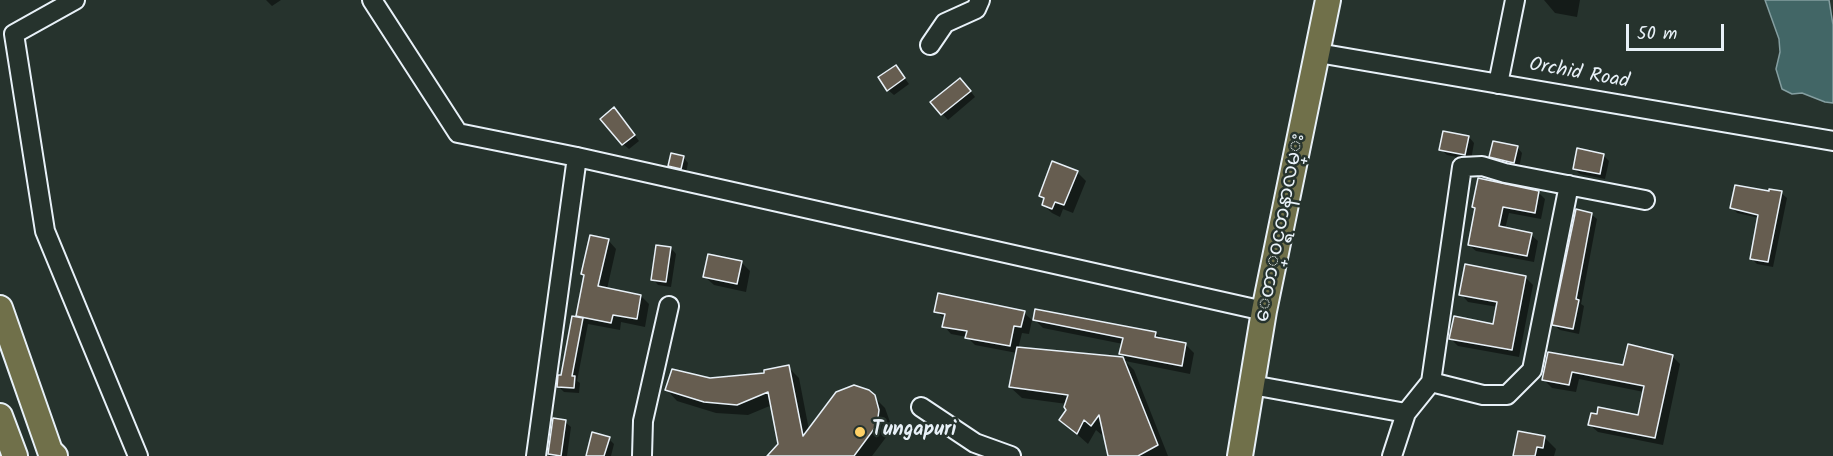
<!DOCTYPE html>
<meta charset="utf-8">
<style>
body{margin:0}
#map{position:relative;width:1833px;height:456px;overflow:hidden;background:#26332d;font-family:Kalam,sans-serif}
canvas{display:block}
.scale{position:absolute;left:1626px;top:24px;width:98px;height:27px;box-sizing:border-box;border:3px solid #e8f1f8;border-top:0;padding-left:8px;font-size:18px;line-height:21px;white-space:nowrap;color:#e8f1f8;-webkit-text-stroke:4px #26332d;paint-order:stroke}
</style>
<div id="map">
<canvas width="1833" height="456"></canvas>
<div class="scale">50 m</div>
</div>
<script>
const g = document.querySelector('canvas').getContext('2d');
g.lineJoin = 'round';
function fill(path, color) {
  g.fillStyle = color;
  g.fill(path, 'evenodd');
}
function shape(rows) {
  const path = new Path2D();
  for (const r of rows) {
    path.moveTo(r[0], r[1]);
    for (let i = 2; i < r.length; i += 2) path.lineTo(r[i], r[i + 1]);
  }
  return path;
}
function trace(path, color, width, dash) {
  g.strokeStyle = color;
  g.lineWidth = width;
  g.lineCap = dash ? 'butt' : 'round';
  g.setLineDash(dash || []);
  g.stroke(path);
}
function write(font, color, halo, rows, align = 'center') {
  g.font = font + ' Kalam,"Noto Sans Myanmar",sans-serif';
  g.lineWidth = 5;
  g.setLineDash([]);
  g.textBaseline = 'middle';
  g.strokeStyle = halo;
  g.fillStyle = color;
  for (const [text, x, y, turn = 0] of rows) {
    g.save();
    g.translate(x, y);
    g.rotate((+turn || 0) * Math.PI / 180);
    g.textAlign = isNaN(turn) ? turn : align;
    if (halo) g.strokeText(text, 0, 0);
    g.fillText(text, 0, 0);
    g.restore();
  }
}
const water = shape([
 [1765,0,1829,0,1833,25,1833,103,1825,102,1802,93,1792,94,1782,89,1776,69,1780,52,1779,39,1765,0]
]);
fill(water, '#426666');
trace(water, '#849ea0', 1.5);
fill(shape([
 [266,0,281,0,272,6],
 [1544,0,1580,0,1577,17,1555,13],
 [896,67,909,84,894,95,888,90],
 [966,85,975,97,948,120,932,102],
 [619,114,639,141,629,149,623,144],
 [1469,137,1474,143,1471,160,1447,155,1441,149],
 [1517,147,1522,153,1519,168,1497,162,1491,156],
 [1603,155,1609,161,1605,179,1580,174,1574,169],
 [683,157,688,163,686,173,675,171,670,165],
 [1077,172,1086,181,1073,213,1063,209,1060,217,1052,213,1043,205,1045,200,1041,195],
 [1538,192,1545,199,1541,219,1509,213,1505,229,1531,235,1538,241,1534,262,1476,251,1469,245,1476,209],
 [1781,193,1787,198,1773,267,1757,264,1751,258,1759,218,1737,213,1732,207],
 [1591,214,1597,219,1581,304,1584,306,1579,334,1560,330,1554,325],
 [608,240,616,249,607,289,641,296,649,304,645,327,621,322,620,330,588,324,577,381,580,383,579,393,564,392,558,386,562,377,573,318,583,320,578,315],
 [671,248,676,254,671,287,658,285,653,279],
 [741,262,750,271,746,292,714,285,705,277],
 [1525,277,1533,285,1519,357,1458,346,1451,339,1494,326,1498,307,1468,302,1461,294],
 [936,311,1024,313,1032,320,1029,334,1022,333,1018,349,1126,359,1121,353,1123,344,1043,328,1035,320,1156,333,1163,340,1186,345,1194,353,1190,374,1125,361,1134,370,1168,456,1110,456,1105,433,1103,436,1096,430,1088,444,1061,420,1068,410,1067,404,1022,398,1010,387,1017,353,975,345,967,337,951,334,944,326,945,319],
 [1549,354,1625,367,1672,356,1680,364,1663,445,1598,432,1590,425,1639,417,1644,392,1579,379,1576,392,1552,388,1544,380],
 [788,367,799,378,809,430,868,391,885,408,890,422,887,436,872,456,770,456,780,444,772,405,748,415,716,413,677,401,667,390,710,380,766,374],
 [554,420,565,422,571,427,567,456,549,456],
 [1545,438,1556,449,1554,456,1514,456],
 [609,439,614,444,611,456,588,456]
]), '#0007');
const building = shape([
 [896,65,905,78,887,91,878,77,896,65],
 [960,78,971,91,941,115,930,102,960,78],
 [614,107,635,135,622,145,600,119,614,107],
 [1443,131,1469,136,1465,155,1439,150,1443,131],
 [1493,141,1518,146,1514,163,1489,157,1493,141],
 [1577,148,1604,154,1600,174,1573,169,1577,148],
 [671,153,684,156,681,169,668,166,671,153],
 [1052,161,1078,171,1064,205,1055,202,1052,209,1042,205,1044,198,1039,196,1052,161],
 [1478,178,1539,191,1535,213,1503,207,1499,226,1532,233,1527,256,1468,245,1475,208,1472,207,1478,178],
 [1735,185,1769,191,1769,189,1782,191,1768,262,1750,259,1758,215,1730,208,1735,185],
 [1576,209,1592,213,1576,299,1579,300,1573,329,1552,325,1576,209],
 [590,235,609,239,598,286,641,295,637,319,613,315,611,323,576,316,584,275,581,274,590,235],
 [656,245,671,247,666,282,651,280,656,245],
 [708,254,742,261,737,284,703,277,708,254],
 [1465,264,1526,276,1512,350,1449,339,1454,316,1493,324,1497,302,1459,295,1465,264],
 [938,293,1025,311,1021,327,1014,326,1010,346,965,338,967,331,942,327,945,314,934,312,938,293],
 [1035,309,1156,332,1155,337,1186,343,1182,366,1119,354,1123,338,1033,320,1035,309],
 [572,316,583,318,572,376,575,376,574,388,557,387,558,375,561,375,572,316],
 [1628,344,1673,355,1655,438,1588,425,1591,413,1597,414,1598,407,1638,415,1644,386,1572,372,1569,385,1542,380,1548,352,1623,365,1628,344],
 [1017,347,1123,357,1158,445,1138,456,1108,456,1099,415,1091,426,1084,420,1077,434,1059,420,1066,410,1064,407,1068,395,1009,387,1017,347],
 [789,365,803,436,836,392,854,385,869,390,875,395,879,410,877,425,854,456,767,456,778,444,768,392,737,405,704,402,665,390,672,369,710,378,764,373,764,370,789,365],
 [553,418,566,420,561,456,548,454,553,418],
 [1518,431,1545,436,1543,448,1537,447,1535,456,1513,456,1518,431],
 [592,432,610,437,604,456,586,456,592,432]
]);
fill(building, '#665d50');
trace(building, '#e8f1f8', 1.5);
const minor = shape([
 [75,0,14,34,45,231,138,456],
 [372,0,458,133,577,157,1264,311],
 [930,45,945,23,976,9,980,0],
 [1318,53,1833,141],
 [1498,84,1515,0],
 [1431,382,1483,395,1507,395,1532,370,1569,185],
 [1252,385,1406,413],
 [921,407,975,443,1011,456],
 [536,456,577,157],
 [642,456,643,421,669,306],
 [1392,456,1406,413,1431,382,1462,167,1482,166,1505,173,1645,200]
]);
const major = shape([
 [0,308,50,451,55,456],
 [0,416,15,456],
 [1240,456,1264,311,1328,0]
]);
trace(minor, '#e8f1f8', 22);
trace(major, '#e8f1f8', 28);
trace(minor, '#26332d', 18);
trace(major, '#70704a', 24);
for (const [x, y, r, color] of [
 [860,432,6,"#ffd166"]
]) {
  const dot = new Path2D();
  dot.arc(x, y, r, 0, 2 * Math.PI);
  g.fillStyle = color;
  g.fill(dot);
  trace(dot, '#26332d', 2);
}
write('20px', '#e8f1f8', '#26332d', [
 ["Orchid Road",1579,75,10],
 ["ေတာ္၀င္ရတနာလမ္း",1282,228,-79]
]);
write('bold 20px', '#e8f1f8', '#26332d', [
 ["Tungapuri",872,432]
], 'left');
</script>
